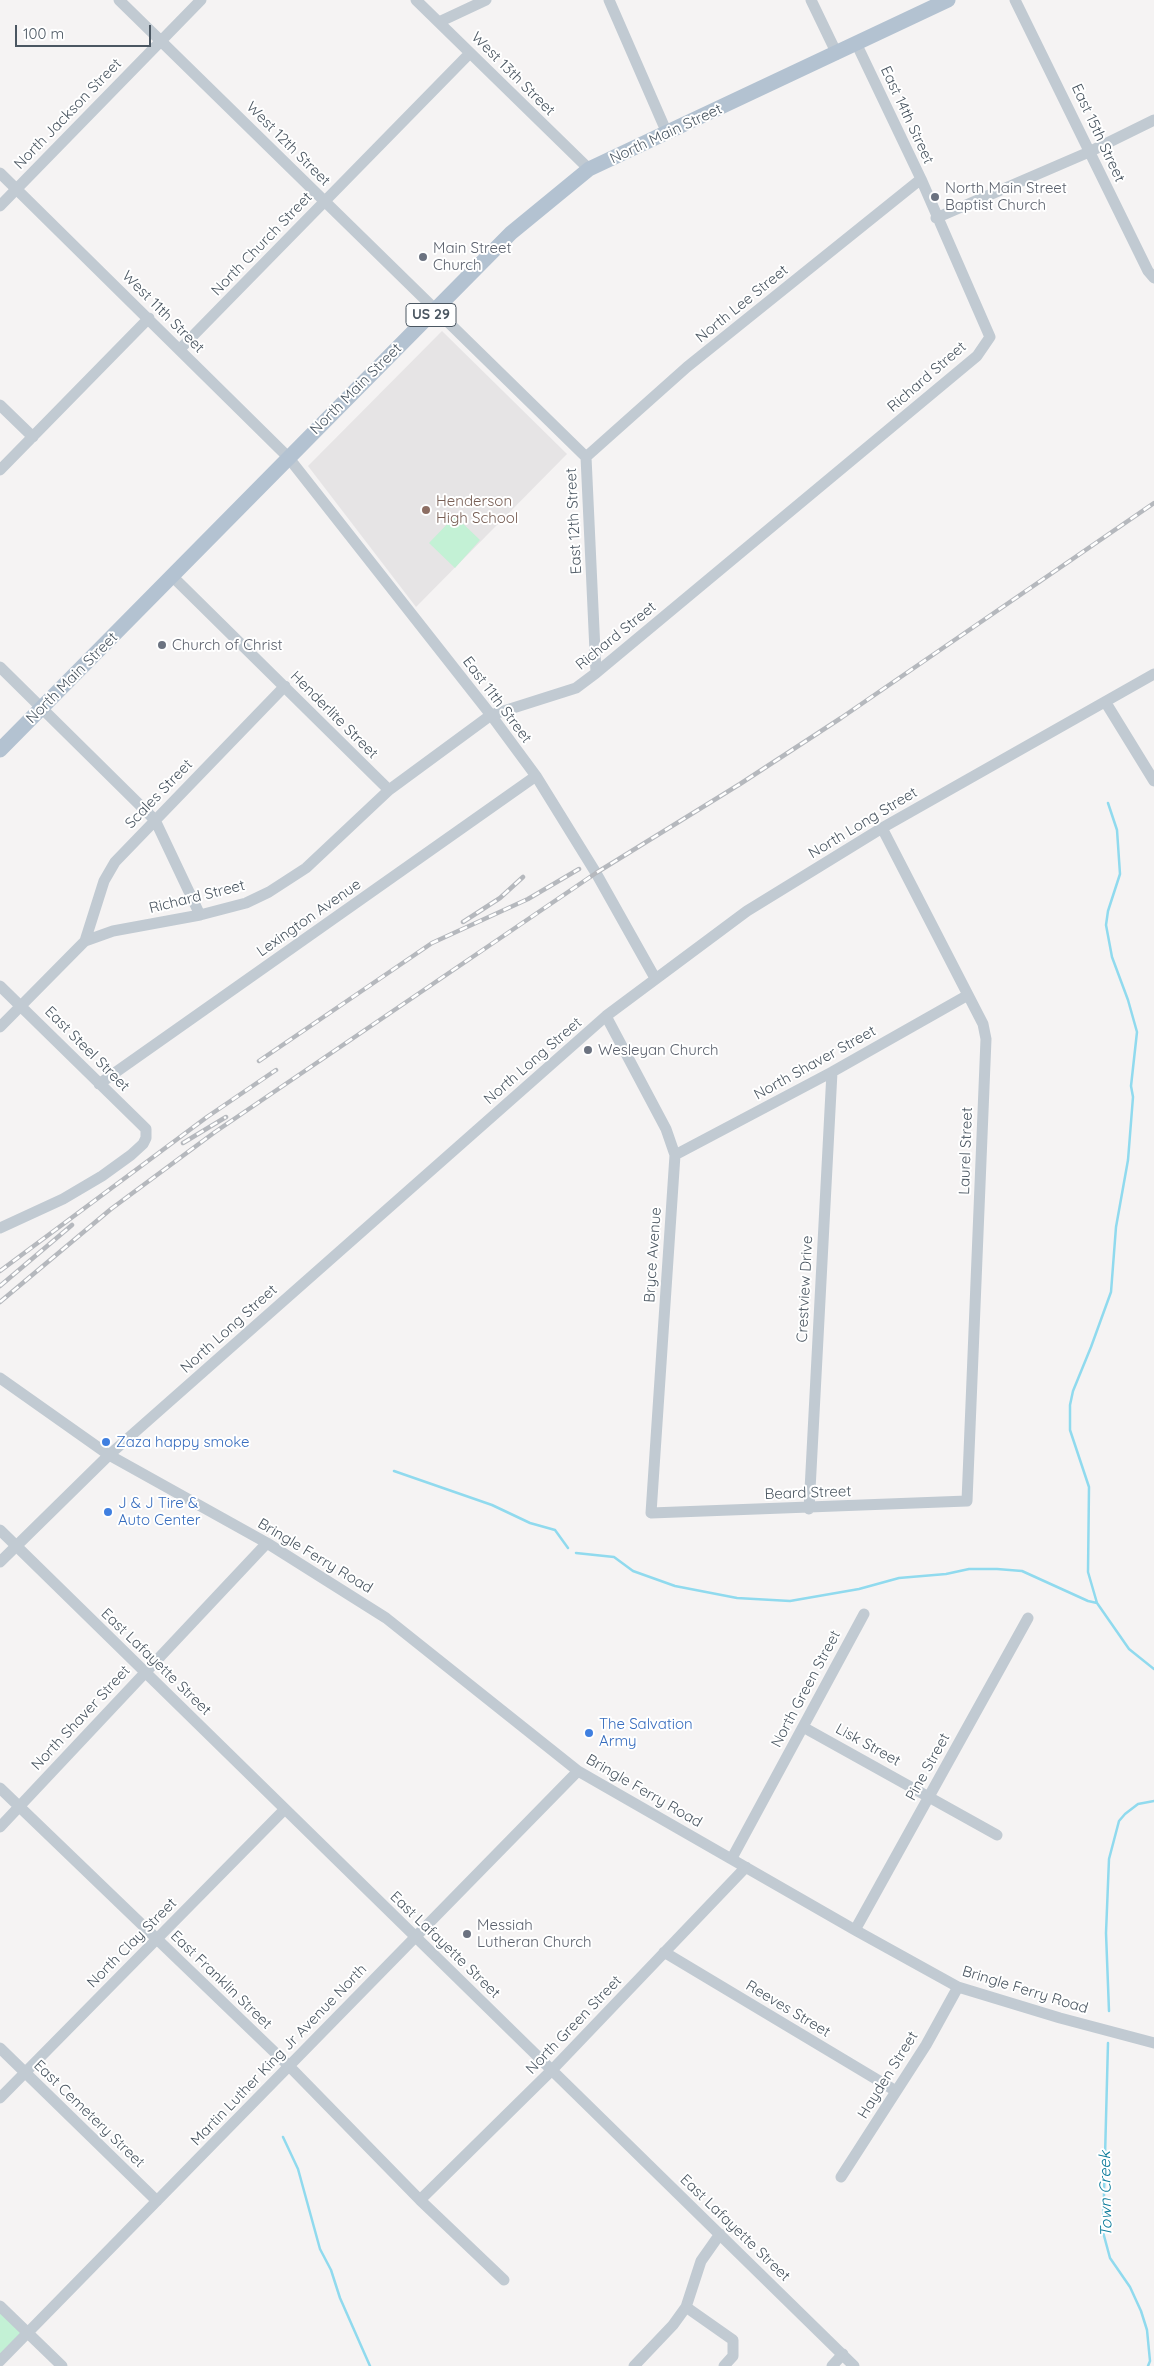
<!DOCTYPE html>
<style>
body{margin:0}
#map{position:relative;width:1154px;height:2366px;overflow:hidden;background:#f5f3f3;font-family:Quicksand,sans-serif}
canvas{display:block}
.scale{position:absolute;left:15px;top:25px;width:136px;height:22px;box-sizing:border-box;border:2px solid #4a5661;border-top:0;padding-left:6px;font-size:15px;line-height:18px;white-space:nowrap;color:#4a5661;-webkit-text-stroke:4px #fff;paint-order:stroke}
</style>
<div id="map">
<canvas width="1154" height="2366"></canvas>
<div class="scale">100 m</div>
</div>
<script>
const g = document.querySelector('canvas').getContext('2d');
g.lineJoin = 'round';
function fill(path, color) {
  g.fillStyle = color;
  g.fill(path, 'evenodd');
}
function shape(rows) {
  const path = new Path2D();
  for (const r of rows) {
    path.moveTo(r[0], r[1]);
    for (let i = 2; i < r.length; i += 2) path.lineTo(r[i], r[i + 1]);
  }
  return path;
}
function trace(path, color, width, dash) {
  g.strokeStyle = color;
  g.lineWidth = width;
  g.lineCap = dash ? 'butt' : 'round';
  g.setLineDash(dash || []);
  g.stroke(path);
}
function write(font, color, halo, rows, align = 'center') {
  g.font = font + ' Quicksand,sans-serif';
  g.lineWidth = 4;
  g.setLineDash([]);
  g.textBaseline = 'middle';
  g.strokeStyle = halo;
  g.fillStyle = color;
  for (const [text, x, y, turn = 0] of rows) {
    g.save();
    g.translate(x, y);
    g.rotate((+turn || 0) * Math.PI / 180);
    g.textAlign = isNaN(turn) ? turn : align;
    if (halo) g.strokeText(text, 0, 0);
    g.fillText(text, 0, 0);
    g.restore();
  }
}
fill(shape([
 [442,331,567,454,416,607,308,466]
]), '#e6e4e5');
fill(shape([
 [455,516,480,540,455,568,429,543],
 [0,2306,28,2333,0,2361]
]), '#c3f1d5');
trace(shape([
 [1108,803,1117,830,1120,874,1108,911,1106,925,1112,957,1128,1000,1137,1032,1131,1086,1133,1097,1128,1160,1116,1227,1111,1292,1091,1347,1073,1391,1070,1405,1070,1430,1089,1487,1088,1572,1097,1603,1129,1649,1154,1669],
 [394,1471,492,1505,530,1523,555,1530,568,1548],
 [576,1553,614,1557,633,1571,675,1586,737,1598,790,1601,859,1589,899,1578,946,1574,969,1569,997,1569,1022,1571,1088,1601,1097,1603],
 [1109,2011,1106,1933,1109,1859,1119,1821,1125,1814,1138,1804,1154,1801],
 [1108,2043,1103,2232,1110,2258,1130,2287,1141,2311,1147,2330,1150,2361,1148,2366],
 [283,2137,298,2169,320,2249,331,2270,340,2298,370,2366]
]), '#90daee', 2.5);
trace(shape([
 [119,0,586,457,596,673],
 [416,0,589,169],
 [609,0,667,133],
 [811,0,837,54],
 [1015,0,1148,271,1154,278],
 [439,22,486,0],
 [0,173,288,457,491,715,536,776,596,873,655,978],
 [0,206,201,0],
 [936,218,1089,152,1154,120],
 [180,349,470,53],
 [0,405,33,437],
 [586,457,687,367,921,179],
 [0,470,149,318],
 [173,577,389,790],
 [0,667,155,820,200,915],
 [1106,703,1154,781],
 [85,941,104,881,115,862,285,686],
 [0,986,141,1124,146,1129,146,1138,143,1144,131,1155,102,1176,63,1199,0,1228],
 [606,1016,666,1129,675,1155,651,1513,967,1501,986,1039,983,1024,882,828],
 [0,1027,85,941,113,931,200,915,246,903,269,892,306,868,389,790,491,715,576,688,596,673,977,356,990,337,921,179,857,45],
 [99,1084,536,776],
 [675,1155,832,1072,968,995],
 [0,1378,109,1455,267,1543,386,1618,578,1771,855,1930,958,1987,1060,2018,1154,2043],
 [809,1509,832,1072],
 [0,1530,854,2366],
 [0,1562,109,1455,606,1016,747,911,882,828,1154,674],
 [803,1727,997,1835],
 [0,1788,290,2067,420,2200,504,2280],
 [0,1827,267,1543],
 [732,1858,864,1614],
 [855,1930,1028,1618],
 [664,1952,896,2091],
 [0,2048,157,2201],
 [0,2098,285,1809],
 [841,2177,926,2045,958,1987],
 [420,2200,552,2070,746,1867],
 [0,2306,62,2366],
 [686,2307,733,2340,733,2356,724,2366],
 [0,2361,578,1771],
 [634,2366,673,2325,686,2307,701,2261,720,2234],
 [832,2366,843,2354]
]), '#c1cad2', 11);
trace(shape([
 [0,750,511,233,589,169,948,0]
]), '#b3c2d1', 15);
const rail = shape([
 [463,922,500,898,523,877],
 [259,1061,432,943,528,899,579,869],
 [183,1143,226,1117],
 [0,1271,207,1117,276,1070],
 [0,1286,72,1225],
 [0,1302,111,1209,215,1132,596,873,740,784,841,718,1154,503]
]);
trace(rail, '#b5b8bd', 4.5);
trace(rail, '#fff', 2.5, [8]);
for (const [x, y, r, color] of [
 [935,197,5,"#6b7280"],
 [423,257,5,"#6b7280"],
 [426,510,5,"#8d6e63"],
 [162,645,5,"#6b7280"],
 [588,1050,5,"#6b7280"],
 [106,1442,5,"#3f7fe0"],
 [108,1512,5,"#3f7fe0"],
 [589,1733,5,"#3f7fe0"],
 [467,1934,5,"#6b7280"]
]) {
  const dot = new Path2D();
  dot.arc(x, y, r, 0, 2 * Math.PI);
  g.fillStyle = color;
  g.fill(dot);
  trace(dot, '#fff', 2);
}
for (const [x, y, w] of [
 [431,315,50]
]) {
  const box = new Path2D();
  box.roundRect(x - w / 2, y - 11.5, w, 23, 4);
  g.fillStyle = '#fff';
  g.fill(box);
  trace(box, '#4a5661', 1);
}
write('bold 14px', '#4a5661', null, [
 ["US 29",431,315]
]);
write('15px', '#4a5661', '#fff', [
 ["West 13th Street",513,74,45],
 ["North Jackson Street",68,114,-46],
 ["East 14th Street",907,115,65],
 ["East 15th Street",1098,133,65],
 ["North Main Street",666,134,-25],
 ["West 12th Street",288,144,45],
 ["North Church Street",262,244,-46],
 ["North Lee Street",742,304,-39],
 ["West 11th Street",163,312,45],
 ["Richard Street",927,377,-41],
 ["North Main Street",356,389,-45],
 ["East 12th Street",574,521,-93],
 ["Richard Street",616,636,-39],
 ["North Main Street",72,678,-45],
 ["East 11th Street",497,700,53],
 ["Henderlite Street",334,715,45],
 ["Scales Street",159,794,-46],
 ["North Long Street",863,823,-31],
 ["Richard Street",197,897,-14],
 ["Lexington Avenue",309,918,-35],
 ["East Steel Street",87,1049,45],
 ["North Long Street",533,1061,-41],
 ["North Shaver Street",815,1063,-29],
 ["Laurel Street",966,1151,-88],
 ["Bryce Avenue",653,1255,-86],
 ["Crestview Drive",805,1289,-87],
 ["North Long Street",229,1329,-42],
 ["Beard Street",808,1493,-2],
 ["Bringle Ferry Road",315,1556,31],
 ["East Lafayette Street",156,1662,44],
 ["North Green Street",806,1689,-62],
 ["North Shaver Street",81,1718,-47],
 ["Lisk Street",868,1745,29],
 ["Pine Street",928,1767,-61],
 ["Bringle Ferry Road",644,1791,30],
 ["North Clay Street",132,1943,-45],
 ["East Lafayette Street",445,1945,44],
 ["East Franklin Street",221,1980,44],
 ["Bringle Ferry Road",1025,1990,17],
 ["Reeves Street",788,2009,31],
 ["North Green Street",574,2025,-46],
 ["Martin Luther King Jr Avenue North",279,2055,-46],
 ["Hayden Street",888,2075,-58],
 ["East Cemetery Street",89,2114,44],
 ["East Lafayette Street",735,2228,44]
]);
write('15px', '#5b616d', '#fff', [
 ["North Main Street",945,188],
 ["Baptist Church",945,205],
 ["Main Street",433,248],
 ["Church",433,265],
 ["Church of Christ",172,645],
 ["Wesleyan Church",598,1050],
 ["Messiah",477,1925],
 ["Lutheran Church",477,1942]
], 'left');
write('15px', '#785e54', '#fff', [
 ["Henderson",436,501],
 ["High School",436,518]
], 'left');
write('15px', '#366cbe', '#fff', [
 ["Zaza happy smoke",116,1442],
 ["J & J Tire &",118,1503],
 ["Auto Center",118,1520],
 ["The Salvation",599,1724],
 ["Army",599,1741]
], 'left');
write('italic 16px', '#0c7c9b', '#fff', [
 ["Town Creek",1106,2194,-91]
]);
</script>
